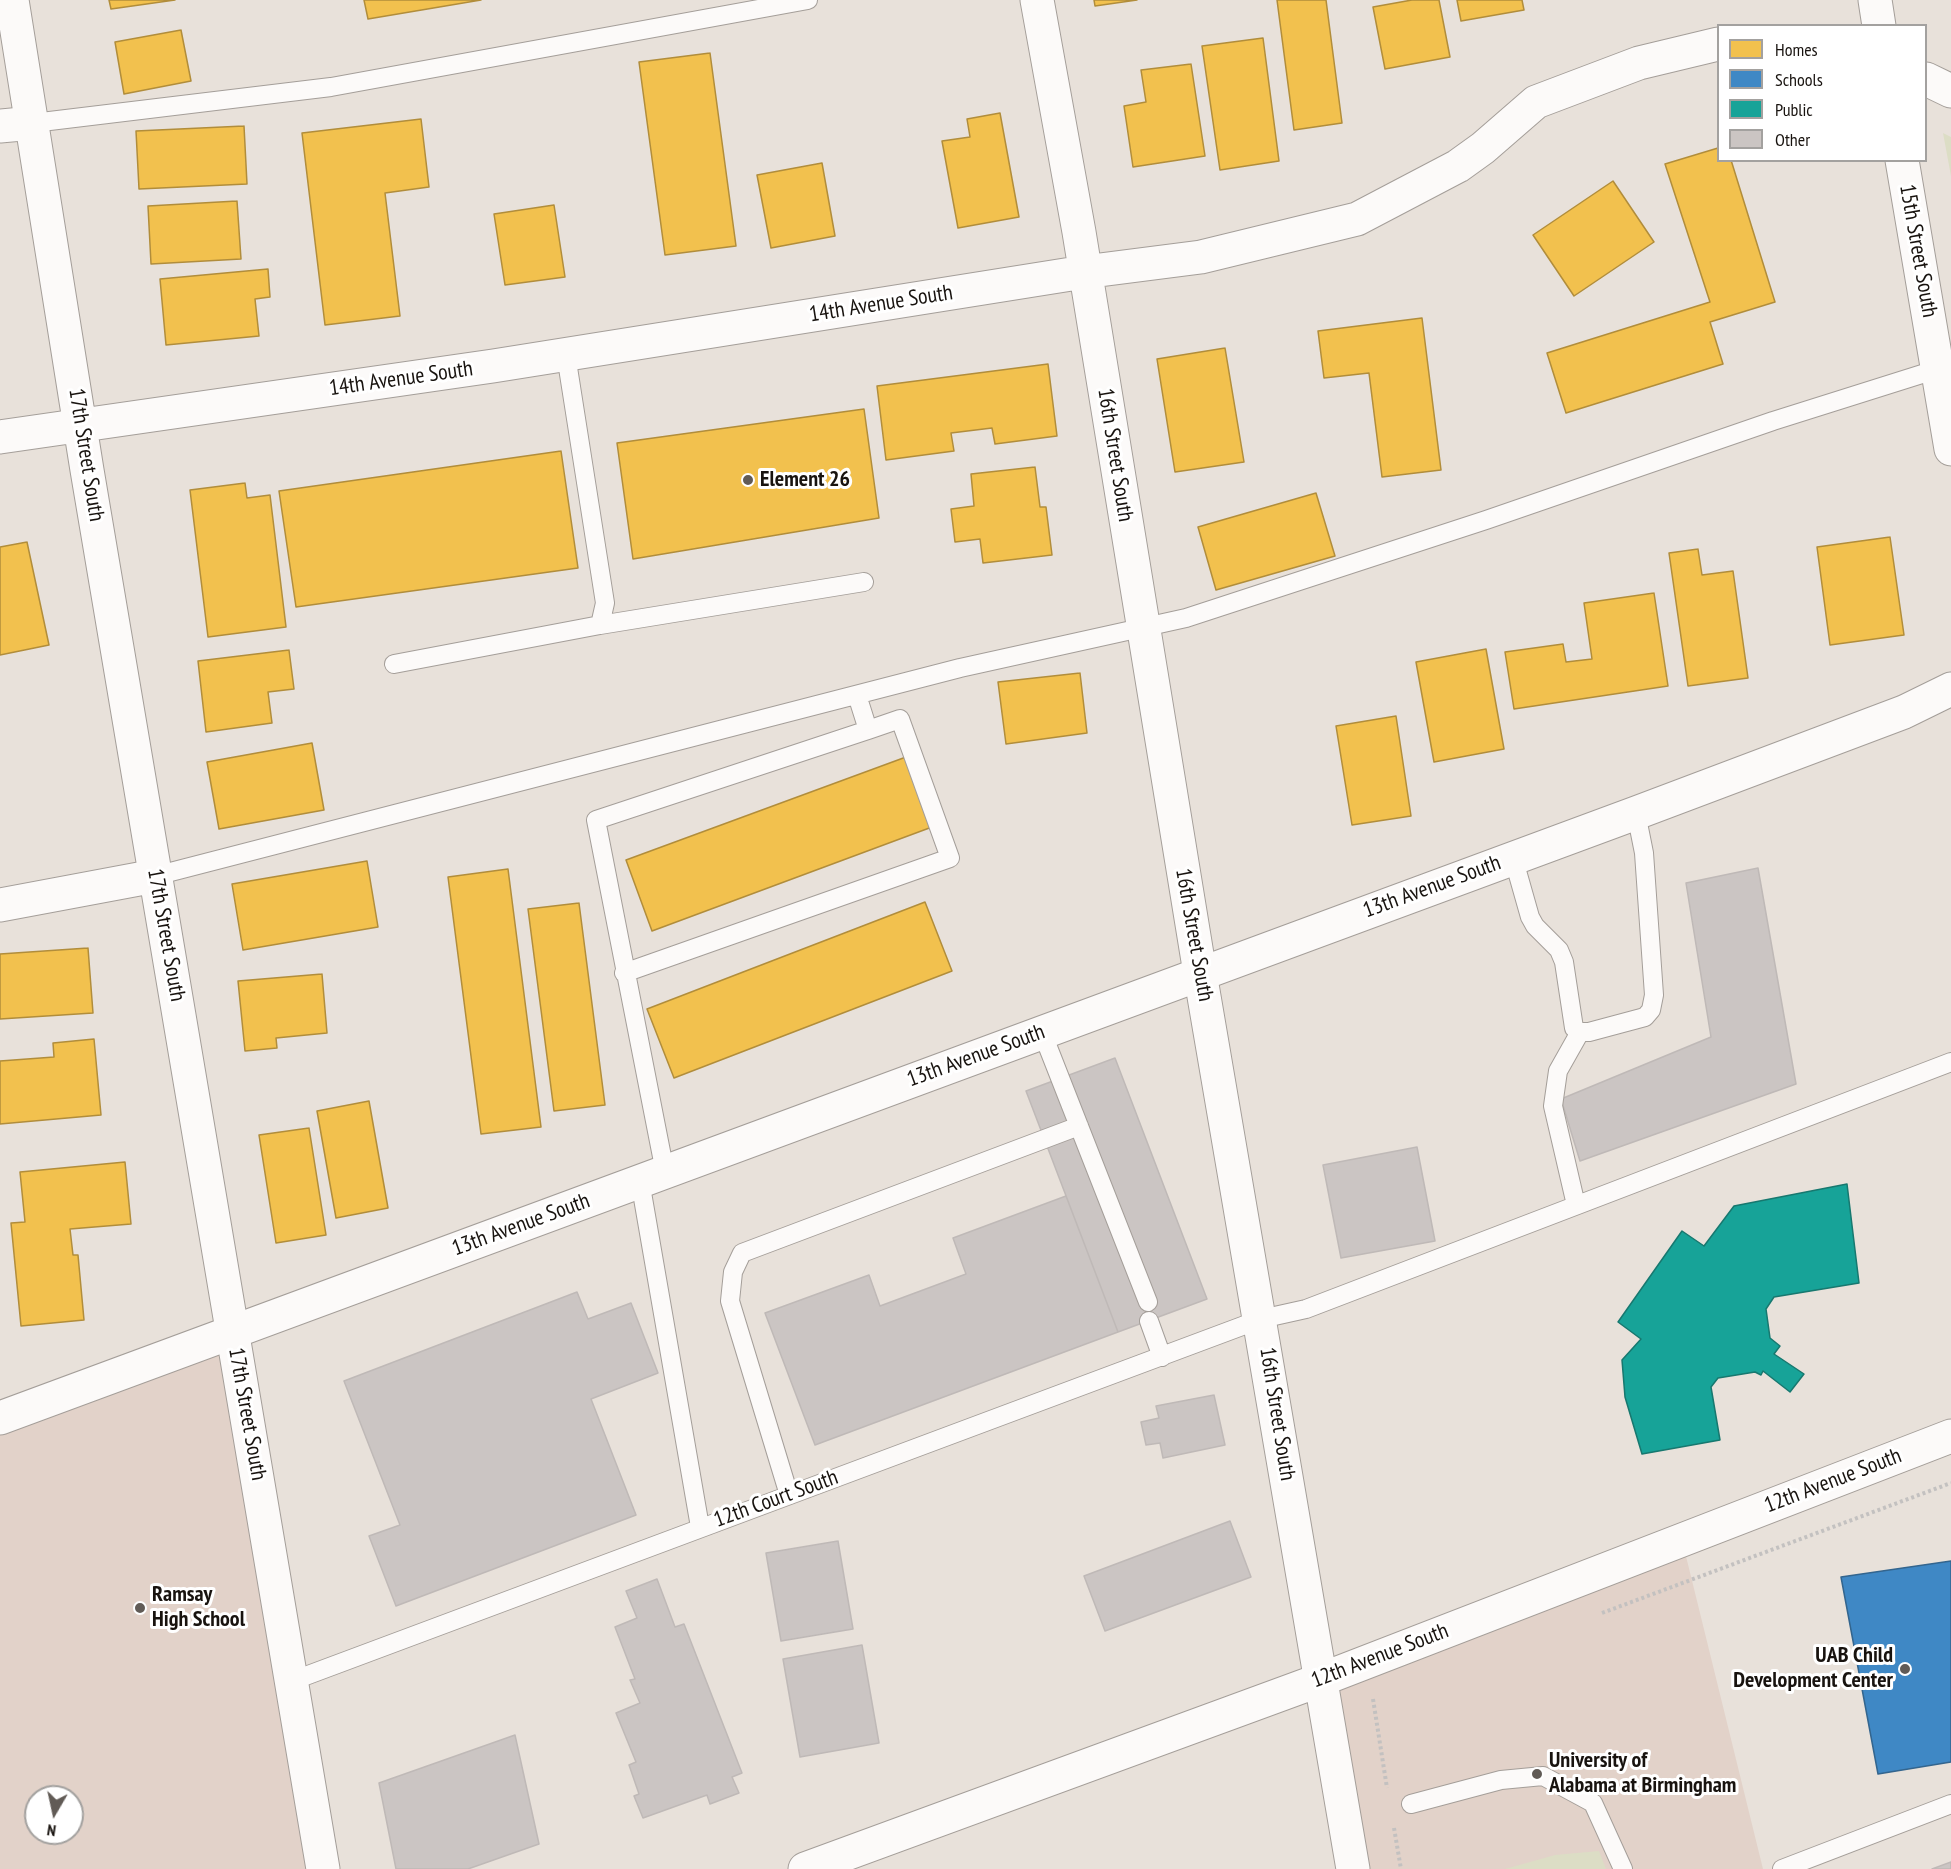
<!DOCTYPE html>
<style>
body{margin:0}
#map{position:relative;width:1951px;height:1869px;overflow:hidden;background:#e8e1da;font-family:"PT Sans Narrow",sans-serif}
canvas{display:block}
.legend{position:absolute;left:1717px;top:24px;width:210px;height:138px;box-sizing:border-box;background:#fff;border:2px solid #a3a19f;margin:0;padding:8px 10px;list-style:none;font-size:18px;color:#18130f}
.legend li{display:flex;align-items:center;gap:12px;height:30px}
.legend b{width:30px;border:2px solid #a3a19f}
.north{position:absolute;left:24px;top:1785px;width:60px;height:60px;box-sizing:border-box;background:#fff;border:2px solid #a3a19f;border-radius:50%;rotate:189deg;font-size:16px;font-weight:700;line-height:24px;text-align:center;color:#18130f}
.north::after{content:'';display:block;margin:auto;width:21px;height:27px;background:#615b56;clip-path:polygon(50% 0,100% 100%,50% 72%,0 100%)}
</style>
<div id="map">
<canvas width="1951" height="1869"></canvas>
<ul class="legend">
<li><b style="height:16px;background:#f2c14e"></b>Homes</li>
<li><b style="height:16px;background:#3f88c5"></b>Schools</li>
<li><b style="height:16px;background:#17a398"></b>Public</li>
<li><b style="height:16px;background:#cbc5c3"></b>Other</li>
</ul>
<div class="north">N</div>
</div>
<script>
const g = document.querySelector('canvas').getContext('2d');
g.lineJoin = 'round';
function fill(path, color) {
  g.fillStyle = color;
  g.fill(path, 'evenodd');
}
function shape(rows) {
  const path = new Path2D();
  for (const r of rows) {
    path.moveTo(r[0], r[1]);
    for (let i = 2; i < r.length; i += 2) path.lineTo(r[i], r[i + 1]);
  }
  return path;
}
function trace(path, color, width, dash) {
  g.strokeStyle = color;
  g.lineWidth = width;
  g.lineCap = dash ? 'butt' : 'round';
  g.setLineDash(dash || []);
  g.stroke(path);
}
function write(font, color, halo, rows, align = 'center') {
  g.font = font + ' "PT Sans Narrow",sans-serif';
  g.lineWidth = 6;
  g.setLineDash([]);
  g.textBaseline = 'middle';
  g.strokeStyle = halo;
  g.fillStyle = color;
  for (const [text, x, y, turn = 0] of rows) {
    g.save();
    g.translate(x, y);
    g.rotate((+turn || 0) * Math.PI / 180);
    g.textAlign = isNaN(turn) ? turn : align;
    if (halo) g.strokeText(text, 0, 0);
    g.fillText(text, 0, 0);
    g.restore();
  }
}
fill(shape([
 [233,1330,323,1869,0,1869,0,1418],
 [36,1797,72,1797,72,1833,36,1833],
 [1682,1540,1763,1869,1348,1869,1320,1680]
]), '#e2d2c9');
fill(shape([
 [1943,133,1951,137,1951,176],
 [1599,1851,1606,1869,1505,1869,1555,1855]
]), '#dcddc5');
const homes = shape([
 [109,0,175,0,111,9,109,0],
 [364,0,481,0,368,19,364,0],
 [1094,0,1137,0,1095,6,1094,0],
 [1277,0,1326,0,1342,123,1294,130,1277,0],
 [1412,0,1439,0,1450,57,1385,69,1373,7,1412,0],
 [1457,0,1522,0,1524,10,1461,21,1457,0],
 [181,30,191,81,124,94,115,42,181,30],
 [1263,38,1279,161,1220,170,1202,46,1263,38],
 [710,53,736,246,665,255,639,62,710,53],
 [1191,64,1205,156,1133,167,1124,106,1146,102,1141,70,1191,64],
 [1000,113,1019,217,958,228,942,141,970,137,967,119,1000,113],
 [421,119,429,187,385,193,400,316,325,325,302,133,421,119],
 [244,126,247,184,139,189,136,131,244,126],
 [1718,148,1718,160,1731,160,1775,302,1710,322,1723,364,1566,413,1547,353,1710,302,1665,164,1718,148],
 [822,163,835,236,771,248,757,175,822,163],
 [1613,181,1654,242,1574,296,1533,235,1613,181],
 [237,201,241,259,151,264,148,206,237,201],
 [554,205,565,277,505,285,494,214,554,205],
 [268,269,270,297,255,299,259,336,166,345,160,279,268,269],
 [1422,318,1441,470,1382,477,1369,373,1324,378,1318,331,1422,318],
 [1225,348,1244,462,1175,472,1157,359,1225,348],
 [1048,364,1057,436,995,444,992,428,951,433,954,451,886,460,877,386,1048,364],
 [864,409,879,518,633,559,617,443,864,409],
 [561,451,578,568,296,607,279,491,561,451],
 [1035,467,1040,507,1046,507,1052,555,983,563,980,539,955,542,951,509,974,506,971,474,1035,467],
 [245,483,247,498,270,495,286,627,208,637,190,490,245,483],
 [1316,493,1335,556,1216,590,1198,527,1316,493],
 [1890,537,1904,635,1830,645,1817,547,1890,537],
 [27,542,49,645,0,655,0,547,27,542],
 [1698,549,1702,575,1733,571,1748,678,1688,686,1669,553,1698,549],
 [1654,593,1668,686,1514,709,1505,652,1563,644,1566,662,1592,659,1584,603,1654,593],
 [1486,649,1504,749,1434,762,1416,662,1486,649],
 [289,650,294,689,268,692,272,723,206,732,198,661,289,650],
 [1080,673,1087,733,1006,744,998,682,1080,673],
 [1396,716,1411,816,1352,825,1336,726,1396,716],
 [312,743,324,810,219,829,207,762,312,743],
 [906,757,932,827,652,931,626,860,906,757],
 [367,861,378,927,243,950,232,884,367,861],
 [508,869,541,1127,481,1134,448,877,508,869],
 [925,902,952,971,674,1078,647,1009,925,902],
 [579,903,605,1105,554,1111,528,909,579,903],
 [88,948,93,1013,0,1019,0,954,88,948],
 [322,974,327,1033,276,1038,277,1048,245,1051,238,981,322,974],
 [94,1039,101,1115,0,1124,0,1061,54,1057,53,1043,94,1039],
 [369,1101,388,1208,336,1218,317,1111,369,1101],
 [309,1128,326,1235,276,1243,259,1135,309,1128],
 [125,1162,131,1224,70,1229,73,1255,78,1255,84,1320,21,1326,11,1223,25,1222,20,1172,125,1162]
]);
fill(homes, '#f2c14e');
trace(homes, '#b18d3b', 1.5);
const schools = shape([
 [1951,1561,1951,1762,1878,1774,1841,1577,1951,1561]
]);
fill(schools, '#3f88c5');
trace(schools, '#33658e', 1.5);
const public = shape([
 [1847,1184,1859,1283,1774,1297,1766,1309,1770,1338,1780,1346,1774,1354,1804,1374,1790,1392,1763,1371,1761,1375,1755,1372,1718,1378,1711,1387,1720,1440,1642,1454,1625,1397,1622,1360,1641,1339,1618,1322,1682,1231,1704,1246,1734,1206,1847,1184]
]);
fill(public, '#17a398');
trace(public, '#17786f', 1.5);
const building = shape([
 [1758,868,1796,1084,1580,1161,1561,1099,1711,1037,1686,883,1758,868],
 [1115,1058,1207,1299,1118,1332,1026,1091,1115,1058],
 [1417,1147,1435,1241,1341,1258,1323,1165,1417,1147],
 [1066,1196,1118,1332,815,1445,765,1313,869,1275,880,1306,966,1274,953,1238,1066,1196],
 [577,1292,588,1319,631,1303,658,1373,591,1399,636,1515,396,1606,369,1536,400,1525,344,1381,577,1292],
 [1214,1395,1225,1445,1163,1458,1160,1443,1146,1445,1141,1422,1159,1418,1156,1406,1214,1395],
 [1230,1521,1251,1577,1105,1631,1084,1576,1230,1521],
 [838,1541,853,1629,781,1641,766,1553,838,1541],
 [657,1579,675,1627,684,1624,742,1773,732,1777,739,1793,710,1804,707,1795,643,1818,634,1796,639,1794,629,1765,636,1762,616,1713,640,1703,630,1680,635,1679,615,1627,637,1618,626,1591,657,1579],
 [862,1645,879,1743,800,1757,783,1659,862,1645],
 [515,1735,539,1844,468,1869,396,1869,379,1783,515,1735],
 [1951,1862,1951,1869,1932,1869,1951,1862]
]);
fill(building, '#cbc5c3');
trace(building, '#bfb9b7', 1.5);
const service = shape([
 [33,123,331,87,808,0],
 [600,625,864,582],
 [394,664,600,625,605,603,566,355],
 [1513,857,1530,917,1535,926,1559,950,1564,962,1574,1028,1580,1032,1589,1032,1645,1017,1651,1010,1654,995,1644,853,1636,813],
 [155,876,960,668,1186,618,1486,520,1773,421,1938,369],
 [624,973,950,858,900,719,868,730],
 [1042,1032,1148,1302],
 [665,1172,596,820,868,730,857,695],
 [640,1181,700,1527],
 [1576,1205,1553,1106,1558,1071,1580,1032],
 [1149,1321,1162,1357],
 [789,1495,730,1301,733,1272,742,1253,1079,1126],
 [292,1681,1261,1319,1306,1309,1951,1062],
 [1411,1804,1501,1780,1543,1776,1593,1803,1623,1869],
 [1782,1869,1951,1804]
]);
const minor = shape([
 [0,126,33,123],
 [0,905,155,876],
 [0,1418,1636,813,1904,712,1951,689]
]);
const tertiary = shape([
 [12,0,87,470,323,1869],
 [1037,0,1079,232,1200,973,1353,1869],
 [1875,0,1879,26],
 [1926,79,1951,91],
 [1902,160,1951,449],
 [0,437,493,366,1084,272,1201,257,1357,219,1458,166,1483,148,1536,102,1639,63,1718,44],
 [805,1869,1320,1680,1951,1436]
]);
trace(service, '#a49e99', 20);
trace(minor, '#a49e99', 35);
trace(tertiary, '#a49e99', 35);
trace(shape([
 [1602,1613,1951,1483],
 [1373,1699,1387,1788],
 [1394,1828,1401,1869]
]), '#c3c1c0', 4, [3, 3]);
trace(service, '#fcfaf9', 18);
trace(minor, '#fcfaf9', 33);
trace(tertiary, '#fcfaf9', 33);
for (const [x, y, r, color] of [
 [748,480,6,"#615b56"],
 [140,1608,6,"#615b56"],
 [1905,1669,6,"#615b56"],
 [1537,1774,6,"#615b56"]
]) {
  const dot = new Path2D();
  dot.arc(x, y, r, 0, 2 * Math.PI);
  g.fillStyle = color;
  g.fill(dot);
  trace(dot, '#fff', 2);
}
write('22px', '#18130f', '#fff', [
 ["15th Street South",1918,251,80],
 ["14th Avenue South",881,304,-9],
 ["14th Avenue South",401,379,-8],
 ["17th Street South",86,455,81],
 ["16th Street South",1115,455,81],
 ["13th Avenue South",1432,887,-20],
 ["17th Street South",166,935,80],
 ["16th Street South",1194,935,80],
 ["13th Avenue South",976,1056,-20],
 ["13th Avenue South",521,1225,-20],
 ["17th Street South",247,1414,80],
 ["16th Street South",1277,1414,81],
 ["12th Avenue South",1833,1481,-21],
 ["12th Court South",776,1499,-20],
 ["12th Avenue South",1380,1656,-21]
]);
write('bold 22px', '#18130f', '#fff', [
 ["Element 26",760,480],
 ["Ramsay",152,1595],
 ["High School",152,1620],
 ["UAB Child",1893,1656,"right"],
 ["Development Center",1893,1681,"right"],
 ["University of",1549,1761],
 ["Alabama at Birmingham",1549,1786]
], 'left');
</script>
